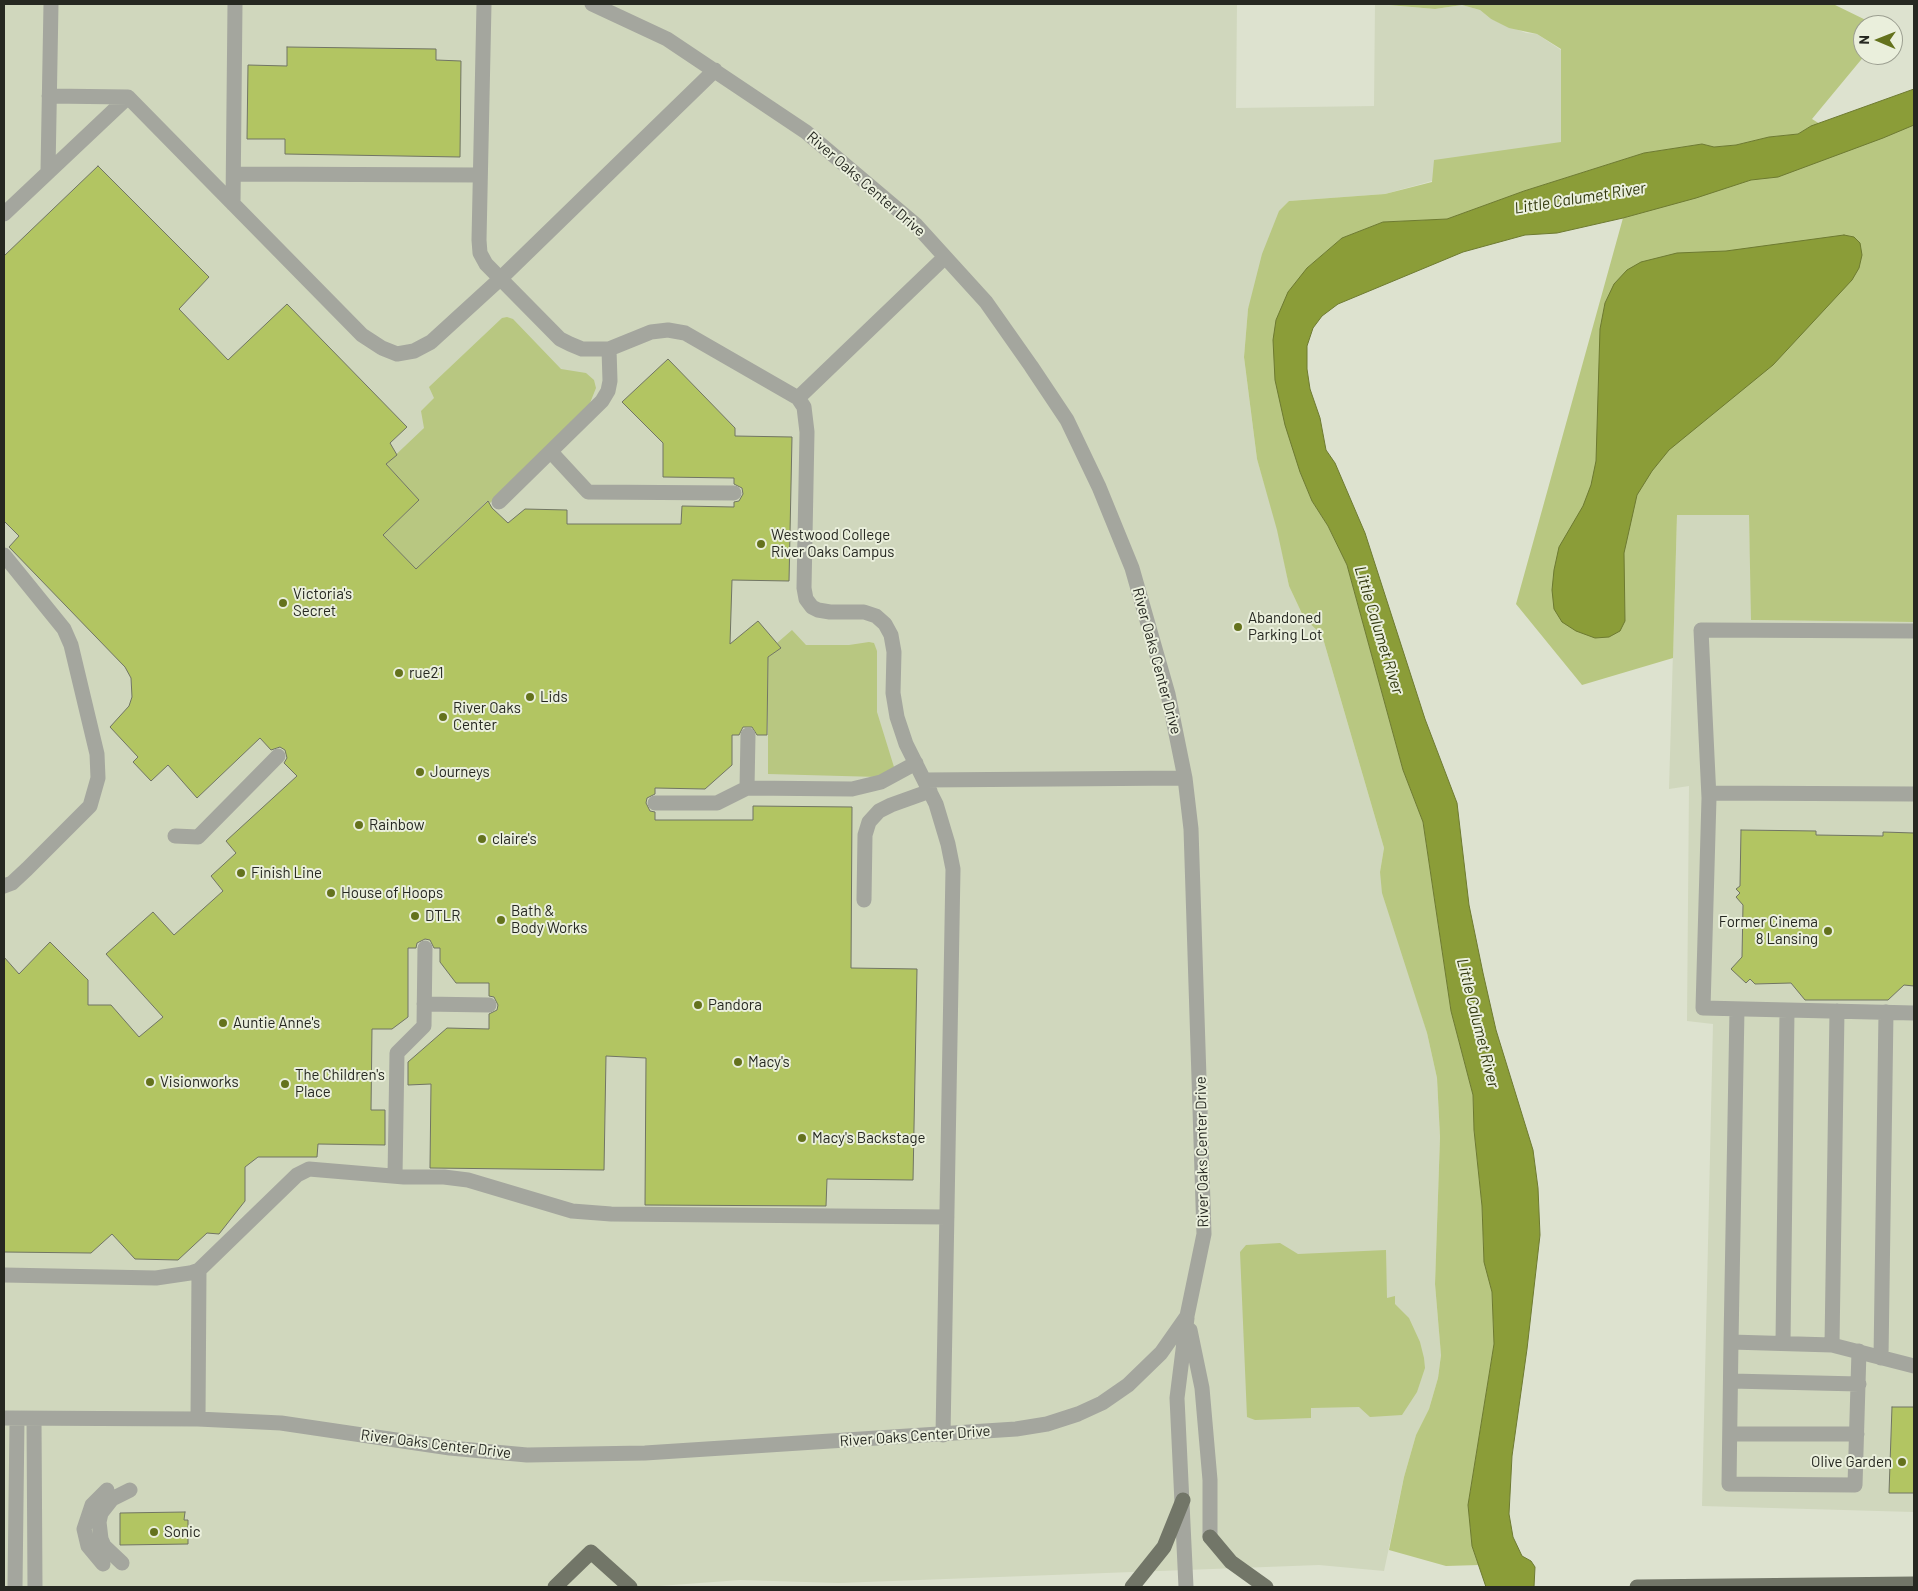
<!DOCTYPE html>
<style>
body{margin:0}
#map{position:relative;width:1918px;height:1591px;overflow:hidden;background:#dde2cf;font-family:Barlow,sans-serif}
canvas{display:block}
.frame{position:absolute;inset:0;border:5px solid #262821;pointer-events:none}
.north{position:absolute;left:1853px;top:15px;width:50px;height:50px;box-sizing:border-box;background:#eaefdc;border:1px solid #9c9f91;border-radius:50%;rotate:271deg;font-size:14px;font-weight:700;line-height:20px;text-align:center;color:#262821}
.north::after{content:'';display:block;margin:auto;width:18px;height:22px;background:#64721d;clip-path:polygon(50% 0,100% 100%,50% 72%,0 100%)}
</style>
<div id="map">
<canvas width="1918" height="1591"></canvas>
<div class="frame"></div>
<div class="north">N</div>
</div>
<script>
const g = document.querySelector('canvas').getContext('2d');
g.lineJoin = 'round';
function fill(path, color) {
  g.fillStyle = color;
  g.fill(path, 'evenodd');
}
function shape(rows) {
  const path = new Path2D();
  for (const r of rows) {
    path.moveTo(r[0], r[1]);
    for (let i = 2; i < r.length; i += 2) path.lineTo(r[i], r[i + 1]);
  }
  return path;
}
function trace(path, color, width, dash) {
  g.strokeStyle = color;
  g.lineWidth = width;
  g.lineCap = dash ? 'butt' : 'round';
  g.setLineDash(dash || []);
  g.stroke(path);
}
function write(font, color, halo, rows, align = 'center') {
  g.font = font + ' Barlow,sans-serif';
  g.lineWidth = 4;
  g.setLineDash([]);
  g.textBaseline = 'middle';
  g.strokeStyle = halo;
  g.fillStyle = color;
  for (const [text, x, y, turn = 0] of rows) {
    g.save();
    g.translate(x, y);
    g.rotate((+turn || 0) * Math.PI / 180);
    g.textAlign = isNaN(turn) ? turn : align;
    if (halo) g.strokeText(text, 0, 0);
    g.fillText(text, 0, 0);
    g.restore();
  }
}
fill(shape([
 [4,4,1237,4,1236,108,1374,106,1375,4,1435,9,1462,5,1480,10,1491,19,1526,33,1537,34,1561,50,1561,143,1536,147,1432,181,1385,194,1289,201,1248,309,1244,357,1257,459,1278,530,1289,586,1304,618,1322,635,1384,848,1380,872,1427,1033,1437,1078,1440,1137,1435,1284,1441,1354,1438,1378,1429,1409,1416,1435,1404,1477,1384,1571,1319,1565,839,1583,740,1580,646,1587,4,1587],
 [1677,515,1749,515,1752,620,1914,622,1914,1512,1702,1506,1713,1024,1687,1021,1689,786,1669,789]
]), '#d0d7bd');
fill(shape([
 [1377,4,1833,4,1876,25,1863,25,1863,55,1865,55,1812,119,1820,124,1811,126,1798,134,1769,137,1736,145,1714,147,1702,144,1644,153,1524,191,1447,219,1383,222,1342,238,1307,268,1300,472,1312,501,1328,526,1347,565,1403,770,1423,822,1451,1011,1473,1095,1474,1130,1482,1206,1484,1261,1492,1292,1494,1344,1468,1505,1472,1546,1479,1565,1446,1566,1389,1550,1404,1477,1416,1435,1429,1409,1438,1378,1441,1355,1435,1284,1440,1137,1437,1078,1427,1033,1382,893,1380,872,1384,848,1322,635,1304,618,1289,586,1277,530,1257,459,1244,357,1248,309,1262,254,1279,211,1289,201,1385,194,1432,182,1434,160,1561,142,1561,49,1537,34,1509,28,1491,19,1480,10,1462,5,1435,9],
 [1914,110,1914,622,1751,620,1749,515,1677,515,1673,658,1582,685,1516,604,1623,218,1843,152],
 [507,317,513,319,561,369,586,373,594,380,596,388,588,408,490,503,487,501,416,569,383,535,419,500,386,464,424,428,421,411,434,398,429,387,502,318],
 [792,630,806,645,849,645,869,642,874,643,877,651,877,712,894,767,879,777,768,774,768,657,780,648,777,643],
 [1280,1243,1298,1254,1386,1250,1387,1298,1395,1296,1395,1304,1409,1318,1420,1342,1424,1358,1425,1368,1417,1392,1402,1415,1370,1417,1359,1407,1311,1408,1311,1418,1255,1420,1247,1417,1240,1252,1246,1245]
]), '#b8c781');
const water = shape([
 [1914,89,1914,125,1883,138,1778,177,1751,180,1696,198,1623,218,1557,233,1525,235,1463,252,1338,304,1322,316,1313,328,1307,346,1307,369,1310,389,1320,418,1326,450,1335,463,1365,533,1425,719,1457,803,1469,905,1483,973,1496,1030,1533,1150,1538,1188,1540,1235,1527,1349,1512,1456,1509,1514,1513,1537,1522,1556,1531,1561,1535,1567,1534,1587,1486,1587,1472,1546,1468,1505,1494,1344,1492,1292,1484,1262,1482,1206,1474,1130,1473,1095,1451,1011,1423,822,1403,770,1347,565,1328,526,1312,501,1300,472,1285,425,1275,380,1273,340,1276,320,1288,292,1307,268,1342,238,1383,222,1447,219,1524,191,1644,153,1702,144,1714,147,1736,145,1769,137,1798,134,1811,126,1914,89],
 [1844,235,1854,237,1860,243,1862,255,1859,268,1852,280,1773,365,1669,450,1652,471,1637,495,1624,553,1625,621,1620,631,1609,637,1595,638,1576,631,1562,622,1554,609,1552,590,1554,570,1559,547,1583,506,1591,485,1596,461,1600,329,1605,303,1614,284,1627,270,1641,262,1677,253,1726,251,1844,235]
]);
fill(water, '#8b9d38');
trace(water, '#6d7a31', 1);
const building = shape([
 [287,47,436,49,436,60,461,61,460,157,285,154,285,139,247,139,248,65,287,66,287,47],
 [98,166,209,277,179,309,228,360,287,304,407,427,390,443,397,455,386,464,419,500,383,535,416,569,488,501,492,508,508,523,525,509,567,510,567,524,681,524,682,506,734,507,734,502,739,501,743,494,742,488,734,484,734,478,663,477,663,443,622,402,668,359,735,428,735,436,792,437,789,581,732,580,730,644,758,621,781,648,768,657,767,735,757,735,752,727,743,727,739,735,732,735,732,765,705,789,655,788,655,794,647,798,646,803,650,811,655,812,655,820,753,820,753,806,852,807,851,968,917,969,913,1180,827,1179,826,1206,645,1205,646,1058,606,1056,604,1170,430,1168,431,1084,408,1085,408,1062,447,1028,489,1029,489,1014,497,1010,498,1005,494,997,489,996,489,983,456,983,440,962,440,948,434,948,430,940,425,939,417,943,416,948,408,948,408,1017,392,1029,372,1029,371,1110,385,1110,385,1145,318,1144,317,1157,258,1157,245,1167,245,1201,219,1234,207,1233,178,1260,135,1259,112,1234,91,1253,4,1252,4,957,19,974,50,942,88,980,88,1005,111,1005,139,1037,163,1017,106,954,153,912,174,935,223,891,211,876,236,853,226,841,297,776,284,763,287,758,285,750,280,747,271,750,260,738,197,798,168,765,151,781,133,762,138,757,110,727,129,706,132,697,131,678,125,667,9,547,19,536,4,521,4,256,98,166],
 [1741,830,1816,831,1816,835,1883,836,1883,832,1914,833,1914,986,1904,985,1888,1000,1805,1000,1791,983,1755,984,1750,979,1746,983,1731,969,1742,957,1743,905,1736,897,1740,893,1736,889,1740,886,1741,830],
 [1892,1407,1914,1407,1914,1493,1889,1493,1892,1407],
 [185,1512,184,1520,188,1520,188,1544,120,1545,120,1513,185,1512]
]);
fill(building, '#b2c562');
trace(building, '#717564', 1);
trace(shape([
 [484,4,479,240,480,253,486,264,560,339,570,344,582,349,609,349,651,332,668,330,685,333,798,398,804,407,807,432,804,588,806,599,812,607,818,610,830,612,864,612,876,616,885,624,891,635,894,652,893,693,897,717,906,744,936,804,948,844,953,869,943,1435],
 [49,96,128,97,362,335,382,348,397,354,414,351,431,342,500,279,715,70],
 [48,171,51,4],
 [234,174,480,175],
 [233,204,235,4],
 [4,214,128,97],
 [798,398,945,257],
 [551,452,588,492,734,493],
 [499,502,602,401,608,391,610,381,609,349],
 [4,555,64,629,71,645,97,754,98,778,90,806,27,869,12,883,4,886],
 [1914,631,1701,630,1709,798,1703,1008,1914,1013],
 [925,780,1185,778],
 [747,788,748,735],
 [1709,793,1914,794],
 [655,803,717,803,747,788,852,789,881,782,916,763],
 [175,836,198,837,278,756],
 [864,900,865,835,869,822,879,811,891,805,930,791],
 [424,1004,489,1005],
 [1737,1009,1731,1342,1832,1345,1914,1366],
 [395,1176,397,1053,424,1026,425,948],
 [4,1275,156,1278,190,1273,199,1270,297,1175,309,1169,404,1177,444,1177,468,1180,572,1211,611,1214,947,1217],
 [1190,1330,1202,1388,1210,1480,1210,1537],
 [1731,1342,1729,1484,1855,1485,1859,1351],
 [1783,1343,1787,1010],
 [1832,1345,1837,1011],
 [1881,1358,1886,1012],
 [1731,1381,1859,1384],
 [4,1418,198,1419,281,1423,450,1448,527,1455,645,1453,1016,1429,1047,1424,1078,1414,1102,1403,1128,1385,1161,1353,1187,1316,1204,1234,1191,829,1185,778,1168,694,1132,568,1099,487,1067,420,1031,366,986,302,916,225,806,132,667,39,592,4],
 [34,1419,35,1587],
 [198,1419,199,1270],
 [1730,1434,1857,1434],
 [122,1563,104,1546,101,1539,99,1522,101,1513,112,1499,130,1490],
 [103,1564,88,1546,84,1529,92,1505,107,1490],
 [15,1587,17,1419],
 [1186,1587,1177,1398,1187,1318]
]), '#a4a69e', 15);
trace(shape([
 [1210,1537,1231,1562,1266,1587],
 [555,1587,591,1552,630,1587],
 [1132,1587,1164,1547,1183,1500],
 [1637,1587,1914,1584]
]), '#727668', 15);
for (const [x, y, r, color] of [
 [761,544,5,"#64721d"],
 [283,603,5,"#64721d"],
 [1238,627,5,"#64721d"],
 [399,673,5,"#64721d"],
 [530,697,5,"#64721d"],
 [443,717,5,"#64721d"],
 [420,772,5,"#64721d"],
 [359,825,5,"#64721d"],
 [482,839,5,"#64721d"],
 [241,873,5,"#64721d"],
 [331,893,5,"#64721d"],
 [415,916,5,"#64721d"],
 [501,920,5,"#64721d"],
 [1828,931,5,"#64721d"],
 [698,1005,5,"#64721d"],
 [223,1023,5,"#64721d"],
 [738,1062,5,"#64721d"],
 [150,1082,5,"#64721d"],
 [285,1084,5,"#64721d"],
 [802,1138,5,"#64721d"],
 [1902,1462,5,"#64721d"],
 [154,1532,5,"#64721d"]
]) {
  const dot = new Path2D();
  dot.arc(x, y, r, 0, 2 * Math.PI);
  g.fillStyle = color;
  g.fill(dot);
  trace(dot, '#eaefdc', 2);
}
write('15px', '#262821', '#eaefdc', [
 ["River Oaks Center Drive",866,184,41],
 ["River Oaks Center Drive",1157,661,75],
 ["River Oaks Center Drive",1202,1152,-91],
 ["River Oaks Center Drive",915,1436,-4],
 ["River Oaks Center Drive",436,1444,7]
]);
write('15px', '#262821', '#eaefdc', [
 ["Westwood College",771,535],
 ["River Oaks Campus",771,552],
 ["Victoria's",293,594],
 ["Secret",293,611],
 ["Abandoned",1248,618],
 ["Parking Lot",1248,635],
 ["rue21",409,673],
 ["Lids",540,697],
 ["River Oaks",453,708],
 ["Center",453,725],
 ["Journeys",430,772],
 ["Rainbow",369,825],
 ["claire's",492,839],
 ["Finish Line",251,873],
 ["House of Hoops",341,893],
 ["Bath &",511,911],
 ["Body Works",511,928],
 ["DTLR",425,916],
 ["Former Cinema",1818,922,"right"],
 ["8 Lansing",1818,939,"right"],
 ["Pandora",708,1005],
 ["Auntie Anne's",233,1023],
 ["Macy's",748,1062],
 ["The Children's",295,1075],
 ["Place",295,1092],
 ["Visionworks",160,1082],
 ["Macy's Backstage",812,1138],
 ["Olive Garden",1892,1462,"right"],
 ["Sonic",164,1532]
], 'left');
write('italic 16px', '#30370d', '#eaefdc', [
 ["Little Calumet River",1580,198,-9],
 ["Little Calumet River",1379,630,73],
 ["Little Calumet River",1478,1023,76]
]);
</script>
